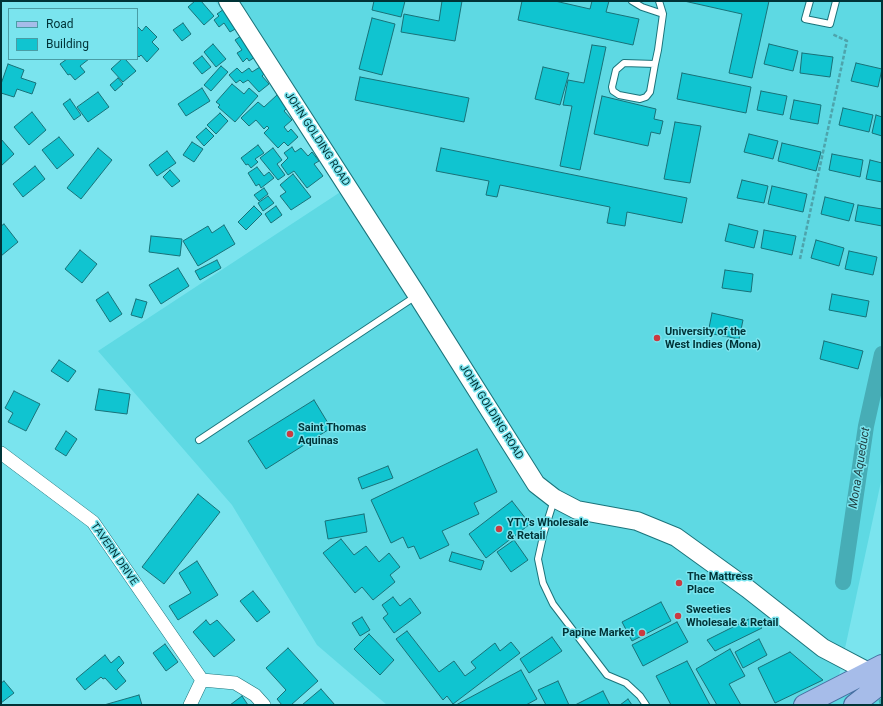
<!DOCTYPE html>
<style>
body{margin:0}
#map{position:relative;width:883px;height:706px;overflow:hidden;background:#7ae4ee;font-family:Roboto,sans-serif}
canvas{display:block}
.frame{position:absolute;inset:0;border:2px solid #003337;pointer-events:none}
.legend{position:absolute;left:8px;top:8px;width:130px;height:52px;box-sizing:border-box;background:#7ae4ee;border:1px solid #499da5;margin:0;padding:5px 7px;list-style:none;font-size:12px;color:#003337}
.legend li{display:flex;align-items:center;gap:8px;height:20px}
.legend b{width:20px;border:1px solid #499da5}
</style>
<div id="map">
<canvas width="883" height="706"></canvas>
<div class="frame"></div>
<ul class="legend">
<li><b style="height:5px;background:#a6bce9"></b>Road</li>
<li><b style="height:11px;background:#10c4d0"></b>Building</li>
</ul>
</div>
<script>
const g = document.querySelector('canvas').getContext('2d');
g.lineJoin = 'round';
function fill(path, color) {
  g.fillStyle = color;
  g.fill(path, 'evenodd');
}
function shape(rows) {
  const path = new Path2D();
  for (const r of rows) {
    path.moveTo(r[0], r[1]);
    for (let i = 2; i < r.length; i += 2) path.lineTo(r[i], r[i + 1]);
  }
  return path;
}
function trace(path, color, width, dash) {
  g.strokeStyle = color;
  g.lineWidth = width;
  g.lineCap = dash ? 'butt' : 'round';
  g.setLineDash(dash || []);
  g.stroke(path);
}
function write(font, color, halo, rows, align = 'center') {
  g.font = font + ' Roboto,sans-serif';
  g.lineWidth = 3;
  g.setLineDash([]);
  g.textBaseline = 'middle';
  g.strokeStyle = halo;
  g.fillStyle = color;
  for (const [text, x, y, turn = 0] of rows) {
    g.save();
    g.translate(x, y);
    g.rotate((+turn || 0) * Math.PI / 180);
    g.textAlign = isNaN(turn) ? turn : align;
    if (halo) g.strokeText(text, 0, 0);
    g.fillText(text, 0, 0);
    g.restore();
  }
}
fill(shape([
 [215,1,882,1,882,477,839,676,845,682,881,701,882,705,387,705,317,645,232,505,98,351,345,189,241,28]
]), '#5ed9e3');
trace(shape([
 [881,701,882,704]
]), '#47adb6', 4.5);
trace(shape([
 [843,582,866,426,882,354]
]), '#47adb6', 16);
const building = shape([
 [195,1,201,1,214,16,204,25,188,7,195,1],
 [374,1,405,1,401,17,372,10,374,1],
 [442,1,462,1,455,41,401,32,404,14,439,21,442,1],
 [522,1,555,1,590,9,592,1,609,1,606,12,639,19,633,45,518,20,522,1],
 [684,1,769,1,752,78,729,73,742,14,684,1],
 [224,9,237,28,230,32,224,23,219,27,214,20,219,16,217,14,224,9],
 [372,18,395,24,382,75,359,69,372,18],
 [183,23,191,34,182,41,173,30,183,23],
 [137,26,142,31,146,26,157,37,152,42,159,49,147,62,141,55,139,57,137,55,137,26],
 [241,36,255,57,249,61,247,58,243,62,237,53,242,50,235,40,241,36],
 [213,44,226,59,216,67,204,52,213,44],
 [769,44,798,51,793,71,764,64,769,44],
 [592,45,606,47,580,170,560,166,572,106,563,105,568,80,584,83,592,45],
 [802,53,833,57,830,77,800,73,802,53],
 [202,56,211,67,202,74,193,63,202,56],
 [67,59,89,59,80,66,85,72,75,80,70,74,68,75,60,64,67,59],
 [122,59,125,59,136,71,123,82,111,69,122,59],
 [856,63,882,69,878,87,851,81,856,63],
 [8,64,24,70,21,78,36,83,32,94,17,89,14,97,1,93,1,84,8,64],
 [221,66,228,72,211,91,204,85,221,66],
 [260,67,265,73,262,76,269,84,259,92,248,80,243,83,240,80,236,83,229,75,237,68,242,73,249,68,252,72,260,67],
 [543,67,569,73,560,105,535,99,543,67],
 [682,73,751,87,746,113,677,99,682,73],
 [360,77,469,98,464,122,355,100,360,77],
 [118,78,123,84,115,91,110,85,118,78],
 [232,84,244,94,249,88,258,96,235,122,218,107,220,105,216,102,232,84],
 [202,88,210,101,186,116,178,104,202,88],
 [761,91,787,96,783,115,757,110,761,91],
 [98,92,109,107,88,122,77,107,98,92],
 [277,95,288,107,284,111,292,120,284,127,288,132,291,129,298,137,288,146,284,142,278,148,264,133,269,128,267,126,264,129,256,120,249,126,241,118,258,102,264,107,277,95],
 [602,96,656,109,654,119,663,121,660,134,651,132,648,146,594,134,602,96],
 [70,99,81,115,74,120,63,104,70,99],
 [794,100,821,105,818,124,790,119,794,100],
 [843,108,873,115,869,132,839,125,843,108],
 [32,112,46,130,29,145,14,127,32,112],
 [220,113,228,121,216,134,207,125,220,113],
 [876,115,882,117,882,136,872,133,876,115],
 [675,122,701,126,690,183,664,179,675,122],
 [206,128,214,136,204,146,196,137,206,128],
 [749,134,778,141,773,159,744,152,749,134],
 [59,137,74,155,57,169,42,150,59,137],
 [1,139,14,154,1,166,1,139],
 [192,142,203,149,194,162,183,155,192,142],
 [782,143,821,152,816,171,778,161,782,143],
 [258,145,264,153,255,159,258,162,251,168,248,164,246,165,241,158,258,145],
 [292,147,295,152,301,148,308,156,312,152,319,161,314,164,323,176,307,188,294,171,288,175,281,165,288,158,284,153,292,147],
 [98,148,112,160,81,199,67,188,98,148],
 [273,148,282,160,277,164,285,175,278,180,260,158,273,148],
 [441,148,687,198,682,223,627,212,625,226,607,223,610,207,500,185,497,197,486,195,489,181,436,171,441,148],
 [167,151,176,163,157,176,149,165,167,151],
 [832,154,863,160,860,177,829,170,832,154],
 [870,160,882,163,882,182,866,179,870,160],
 [35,166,45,179,23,197,13,184,35,166],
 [257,167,264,176,269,172,274,178,261,188,259,184,256,186,248,173,257,167],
 [170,170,180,181,172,187,163,177,170,170],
 [293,174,311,197,291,210,280,196,286,192,280,185,293,174],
 [742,180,768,186,764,203,737,198,742,180],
 [772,186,807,194,803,212,768,204,772,186],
 [264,188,268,194,259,201,254,195,264,188],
 [268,196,274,203,263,211,258,203,268,196],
 [825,197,854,204,849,221,821,214,825,197],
 [858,205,882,209,882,226,855,221,858,205],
 [254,206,262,214,246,230,238,222,254,206],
 [276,206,282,215,271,223,265,214,276,206],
 [4,224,18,242,1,256,1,226,4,224],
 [729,224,758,231,754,248,725,241,729,224],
 [224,225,235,244,198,266,183,241,208,226,212,233,224,225],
 [764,230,796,236,792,255,761,248,764,230],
 [151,236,182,239,180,256,149,252,151,236],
 [816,240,844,248,839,266,811,258,816,240],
 [80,250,97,264,82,283,65,269,80,250],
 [849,251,877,257,873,275,845,269,849,251],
 [217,260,221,268,200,280,195,271,217,260],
 [178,268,189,286,161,304,149,285,178,268],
 [725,270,753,274,751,292,722,288,725,270],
 [108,292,122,314,110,322,96,300,108,292],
 [832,294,869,301,866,317,829,310,832,294],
 [136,299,147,302,142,318,131,315,136,299],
 [712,313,743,320,739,339,708,333,712,313],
 [824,341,863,351,858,369,820,359,824,341],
 [59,360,76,371,68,382,51,371,59,360],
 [99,389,130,394,127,414,95,410,99,389],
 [14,391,40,404,26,431,8,422,13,413,5,408,14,391],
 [314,400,331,428,266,469,248,441,314,400],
 [66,431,77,439,66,456,55,449,66,431],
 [477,449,497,492,474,503,479,514,442,531,449,545,420,559,414,546,408,548,403,537,391,543,371,500,477,449],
 [388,466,393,478,362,489,358,478,388,466],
 [198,494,220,512,164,584,142,567,198,494],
 [512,501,530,524,486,558,469,534,512,501],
 [364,514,367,532,328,539,325,521,364,514],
 [341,539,354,555,366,546,379,562,389,553,400,567,390,575,395,582,373,600,362,587,355,593,323,553,341,539],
 [514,540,528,560,511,572,497,552,514,540],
 [452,552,484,561,481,570,449,561,452,552],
 [197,561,218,595,178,620,169,606,191,593,179,573,197,561],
 [253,591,270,612,257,622,240,601,253,591],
 [393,597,400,606,410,598,421,613,394,633,383,618,388,614,382,605,393,597],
 [661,602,671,621,632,641,622,622,661,602],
 [362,617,370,630,360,636,352,623,362,617],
 [751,618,762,628,715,651,707,640,751,618],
 [206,620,210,625,217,620,235,640,214,657,193,632,206,620],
 [677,622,688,642,643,666,632,645,677,622],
 [407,631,439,672,454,661,465,676,476,668,471,662,495,643,500,651,511,642,520,653,453,704,447,696,443,700,396,639,407,631],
 [369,634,394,660,380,675,354,649,369,634],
 [552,637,562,651,529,673,520,659,552,637],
 [759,639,767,655,743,668,735,652,759,639],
 [165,644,178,662,166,671,153,653,165,644],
 [288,648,318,681,291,705,282,705,277,699,286,690,266,668,288,648],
 [730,649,745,676,729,684,741,705,717,705,696,669,730,649],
 [790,652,823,680,775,703,758,668,790,652],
 [105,655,111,663,119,656,124,663,117,670,126,681,116,690,105,678,103,679,101,677,85,690,76,679,105,655],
 [687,661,710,705,671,705,656,676,687,661],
 [521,670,537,699,526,705,456,705,521,670],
 [4,681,14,693,1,703,1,683,4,681],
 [558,681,569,705,546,705,538,690,558,681],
 [321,689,335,705,302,705,321,689],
 [603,691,610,705,575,705,603,691],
 [139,695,142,705,104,705,139,695],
 [242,696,248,705,230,705,242,696],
 [628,699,632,705,620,705,628,699]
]);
fill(building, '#10c4d0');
trace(building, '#187279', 1);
const lane = shape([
 [632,1,642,7,663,14],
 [810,1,805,19,830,24,836,1],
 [655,64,624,63,616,70,612,87,613,91,619,95,640,99,646,97,650,92,655,64,658,50,663,14,659,1],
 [199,440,416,296],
 [554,500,544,532,538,559,543,583,553,604,607,675,626,683,640,696,646,705]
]);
const street = shape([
 [1,453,93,522,202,680],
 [202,680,235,683,255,695,264,705],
 [190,705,202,680]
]);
const secondary = shape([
 [228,1,417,295,536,484,554,498,577,510,637,521,676,537,748,589,823,648,880,678]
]);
const primary = shape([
 [804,705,882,665],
 [854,705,882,683]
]);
trace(lane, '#1b747b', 8);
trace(street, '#1b747b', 14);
trace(secondary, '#1b747b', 20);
trace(primary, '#466fa1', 22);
trace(shape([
 [800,259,847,41,832,34]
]), '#4ea4ac', 2.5, [4, 2]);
trace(lane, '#fff', 6);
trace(street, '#fff', 13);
trace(secondary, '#fff', 18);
trace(primary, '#a6bce9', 20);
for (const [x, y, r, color] of [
 [657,338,4,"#cb3b41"],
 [290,434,4,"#cb3b41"],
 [499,529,4,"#cb3b41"],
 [679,583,4,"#cb3b41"],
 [678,616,4,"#cb3b41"],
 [642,633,4,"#cb3b41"]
]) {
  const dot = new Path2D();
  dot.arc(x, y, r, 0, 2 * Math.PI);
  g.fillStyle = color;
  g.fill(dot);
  trace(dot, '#7ae4ee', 1.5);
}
write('11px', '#003337', '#7ae4ee', [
 ["JOHN GOLDING ROAD",317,139,57],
 ["JOHN GOLDING ROAD",491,412,58],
 ["TAVERN DRIVE",114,554,55]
]);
write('bold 11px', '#003337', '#7ae4ee', [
 ["University of the",665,332],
 ["West Indies (Mona)",665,345],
 ["Saint Thomas",298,428],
 ["Aquinas",298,441],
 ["YTY's Wholesale",507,523],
 ["& Retail",507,536],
 ["The Mattress",687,577],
 ["Place",687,590],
 ["Sweeties",686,610],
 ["Wholesale & Retail",686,623],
 ["Papine Market",634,633,"right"]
], 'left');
write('italic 12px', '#214043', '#7ae4ee', [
 ["Mona Aqueduct",860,468,-81]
]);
</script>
